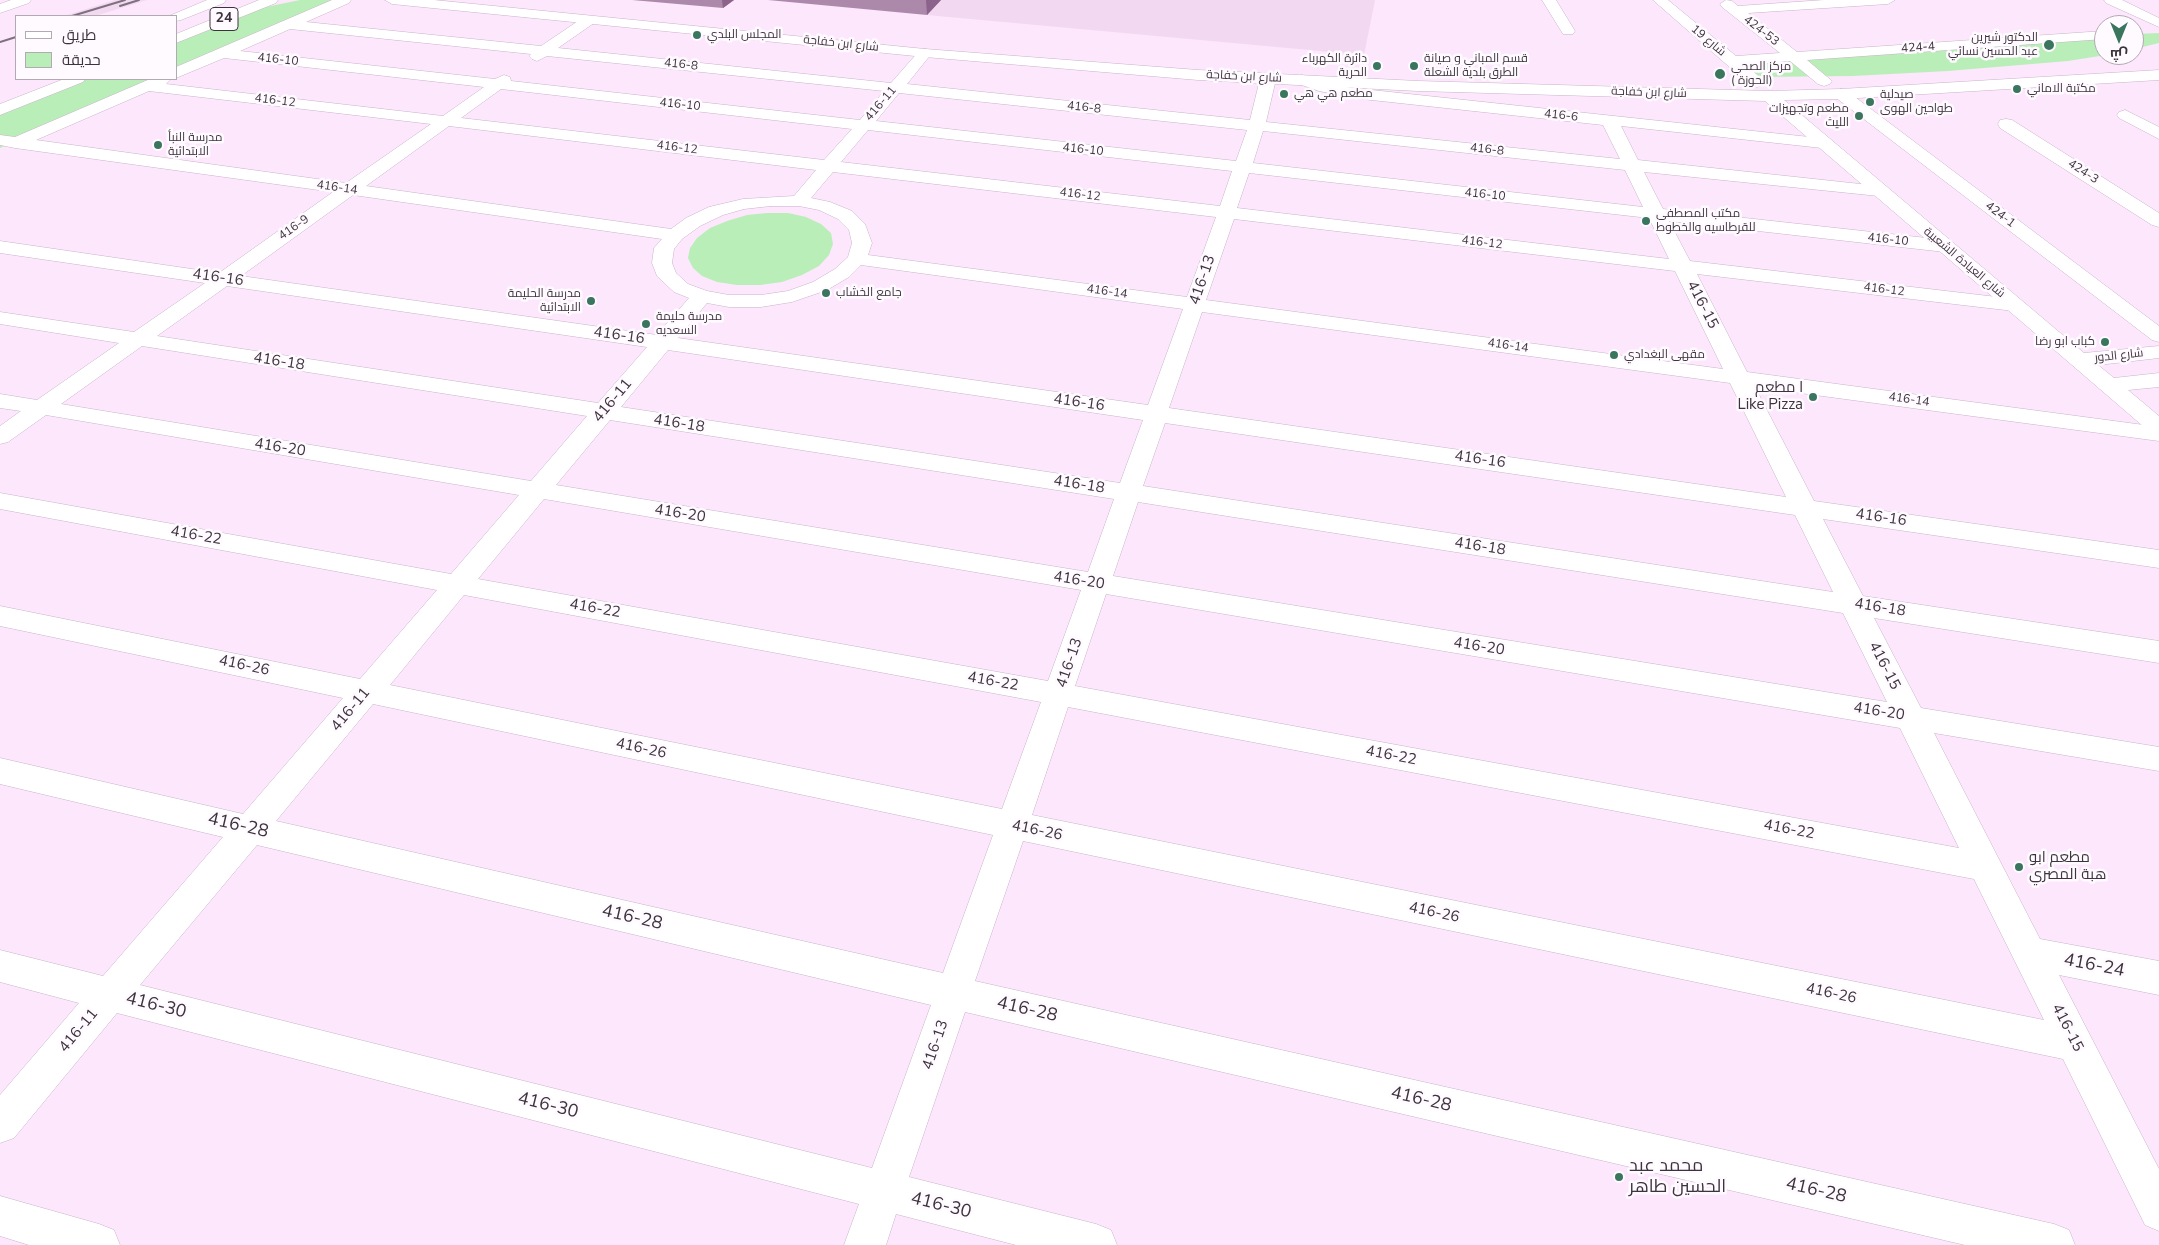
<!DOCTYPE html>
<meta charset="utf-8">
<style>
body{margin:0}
#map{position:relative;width:2159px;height:1245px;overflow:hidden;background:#fde7fc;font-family:"Nunito Sans",Cairo,sans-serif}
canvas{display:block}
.legend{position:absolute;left:15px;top:15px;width:162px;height:65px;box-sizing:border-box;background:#fffaff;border:1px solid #b1abb1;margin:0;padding:6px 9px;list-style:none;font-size:15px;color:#3c343c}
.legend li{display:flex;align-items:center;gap:10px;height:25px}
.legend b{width:25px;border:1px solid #b1abb1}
.north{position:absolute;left:2094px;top:15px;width:50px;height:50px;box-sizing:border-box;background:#fffaff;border:1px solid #b1abb1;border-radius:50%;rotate:180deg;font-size:14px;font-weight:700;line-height:20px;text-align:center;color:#3c343c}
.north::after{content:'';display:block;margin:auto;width:18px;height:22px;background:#3a755e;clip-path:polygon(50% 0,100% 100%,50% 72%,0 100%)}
</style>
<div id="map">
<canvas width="2159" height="1245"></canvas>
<ul class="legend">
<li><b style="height:6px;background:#fff"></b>طريق</li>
<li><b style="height:14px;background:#baeeb9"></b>حديقة</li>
</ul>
<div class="north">ش</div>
</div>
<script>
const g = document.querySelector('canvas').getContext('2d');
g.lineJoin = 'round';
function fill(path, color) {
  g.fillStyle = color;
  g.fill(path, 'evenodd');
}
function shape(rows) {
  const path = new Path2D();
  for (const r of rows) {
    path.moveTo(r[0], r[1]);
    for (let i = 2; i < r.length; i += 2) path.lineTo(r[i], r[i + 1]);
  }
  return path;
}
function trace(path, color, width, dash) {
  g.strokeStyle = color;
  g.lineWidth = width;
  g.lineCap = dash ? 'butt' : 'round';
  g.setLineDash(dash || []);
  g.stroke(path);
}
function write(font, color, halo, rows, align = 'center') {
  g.font = font + ' "Nunito Sans",Cairo,sans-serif';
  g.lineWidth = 5;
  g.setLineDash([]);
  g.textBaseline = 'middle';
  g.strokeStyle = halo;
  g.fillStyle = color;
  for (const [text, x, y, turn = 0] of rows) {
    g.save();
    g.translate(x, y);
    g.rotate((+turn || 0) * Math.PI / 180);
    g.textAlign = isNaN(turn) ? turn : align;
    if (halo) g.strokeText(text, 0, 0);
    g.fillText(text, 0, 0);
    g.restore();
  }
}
fill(shape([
 [115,0,147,0,95,16,64,16],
 [941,0,1375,0,1364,55,927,15]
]), '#f3d8f2');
fill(shape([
 [300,0,340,0,176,70,176,42,256,9],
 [2159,33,2159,43,2134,49,2134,34],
 [2104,37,2104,55,2106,55,2068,61,1948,71,1853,76,1756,77,1738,63],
 [86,79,157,79,0,148,0,114],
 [767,213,788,213,806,217,821,224,831,233,833,244,829,255,819,266,802,275,782,282,760,285,737,285,717,282,702,276,693,268,688,258,690,248,697,238,710,228,727,221,747,215]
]), '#baeeb9');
const street = shape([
 [11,0,31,0,29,3,0,13,0,4,11,0],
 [332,0,351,0,349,3,306,22,541,46,584,17,589,16,594,17,596,20,594,23,558,48,891,83,920,50,925,49,930,50,932,53,907,84,1250,120,1260,79,1262,76,1268,74,1274,76,1276,79,1266,122,1620,159,1603,125,1353,98,1319,91,1296,83,1294,80,1296,77,1302,75,1328,84,1353,88,1828,139,1830,143,1828,147,1822,148,1621,126,1638,160,1879,186,1885,187,1888,191,1885,195,1879,196,1644,172,1663,209,1945,240,1952,242,1955,246,1952,250,1945,252,1669,221,1690,261,2014,299,2021,301,2024,305,2021,309,2014,311,1697,274,1747,372,2159,427,2159,441,1755,387,1814,501,2159,550,2159,568,1823,519,1863,596,2159,641,2159,663,1874,618,1921,708,2159,747,2159,771,1934,733,2040,939,2159,961,2159,995,2059,975,2159,1169,2159,1231,2145,1225,2063,1059,1023,841,975,981,2054,1224,2069,1230,2075,1245,1965,1245,965,1012,909,1177,1096,1224,1111,1230,1117,1245,1016,1245,896,1214,886,1245,844,1245,859,1204,117,1013,14,1138,0,1143,0,1095,79,1003,0,982,0,950,103,976,223,837,0,784,0,758,243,814,343,698,0,626,0,606,360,679,437,590,0,509,0,493,451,574,519,495,46,415,8,442,0,444,0,426,21,411,0,408,0,394,37,400,119,343,0,324,0,312,134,332,205,283,0,253,0,241,219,273,333,192,15,148,0,145,0,135,15,137,150,79,171,79,166,84,443,116,484,87,224,58,176,78,176,67,332,0],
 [290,29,531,54,529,56,532,59,537,61,547,56,884,91,860,120,511,81,510,77,504,75,495,79,240,51,290,29],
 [501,89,852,129,824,160,461,118,501,89],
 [149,91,431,124,346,183,36,140,149,91],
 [899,93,1247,130,1236,161,876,121,899,93],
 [449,126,816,170,794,196,743,199,709,207,686,218,671,229,366,186,449,126],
 [868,130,1232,171,1220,206,841,162,868,130],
 [1263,131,1625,170,1643,207,1253,163,1263,131],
 [833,172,1216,217,1187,297,868,255,872,243,865,224,852,211,830,202,811,198,833,172],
 [1249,173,1649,218,1669,259,1237,208,1249,173],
 [353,195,662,239,654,248,652,263,657,276,674,292,689,298,657,335,241,276,353,195],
 [771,206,799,206,819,210,838,219,849,230,852,243,848,257,835,269,813,282,788,291,761,295,729,295,707,291,688,284,676,273,672,263,674,249,682,239,700,226,723,215,744,209,771,206],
 [1234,219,1675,271,1723,369,1206,300,1234,219],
 [861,265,1183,309,1148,405,678,338,707,303,729,307,761,307,792,302,827,290,849,277,861,265],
 [227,286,647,347,598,403,157,336,227,286],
 [1202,312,1730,383,1786,497,1169,408,1202,312],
 [142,346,587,416,531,481,61,404,142,346],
 [668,350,1143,420,1120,483,621,407,668,350],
 [610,420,1114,499,1088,572,556,485,610,420],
 [1165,423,1795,515,1833,592,1143,486,1165,423],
 [544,499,1081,590,1048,681,478,579,544,499],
 [1138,502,1843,613,1887,702,1113,576,1138,502],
 [1106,594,1900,728,1959,848,1075,686,1106,594],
 [464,595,1041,702,1002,809,390,685,464,595],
 [373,704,993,835,943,973,276,821,373,704],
 [1068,707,1974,879,2044,1020,1032,815,1068,707],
 [257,845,931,1005,872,1168,140,985,257,845],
 [1542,0,1556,0,1575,31,1573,34,1563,34,1542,0],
 [1653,0,1668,0,1736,56,1780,53,1722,7,1720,4,1726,0,1732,1,1738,6,1824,0,1895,0,1888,4,1748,13,1797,52,2104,31,2104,39,1807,60,1832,81,1830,84,1824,86,1818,84,1790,61,1746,65,1765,82,1763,85,1757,87,1751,85,1726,64,1653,0],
 [2104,0,2122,0,2159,18,2159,27,2106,3,2104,0],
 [1841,89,1847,91,2159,326,2159,342,2152,340,1835,97,1833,94,1835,91,1841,89],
 [2125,110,2159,127,2159,139,2119,118,2117,115,2119,112,2125,110],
 [2006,119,2012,120,2159,213,2159,227,2152,225,2000,128,1998,124,2000,120,2006,119],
 [0,1196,99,1224,114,1230,120,1245,29,1245,0,1236,0,1196]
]);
const secondary = shape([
 [385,0,434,0,925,49,1198,70,1418,81,1769,91,1841,89,2159,70,2159,80,1841,99,1784,100,2084,353,2159,346,2159,358,2098,365,2114,378,2159,373,2159,387,2128,390,2159,416,2159,435,2151,433,1765,101,1418,91,1198,80,925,57,392,4,385,0]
]);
const primary = shape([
 [207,0,226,0,224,3,181,20,176,21,176,16,169,16,207,0],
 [259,0,278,0,276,3,176,43,176,34,259,0],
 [64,79,85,79,83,82,0,115,0,104,64,79]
]);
trace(street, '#c8b4c8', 1);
trace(secondary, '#c8b4c8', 1);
trace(primary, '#c8b4c8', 1);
fill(street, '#fff');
fill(secondary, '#fff');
fill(primary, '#fff');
trace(shape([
 [120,6,139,0],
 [72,16,125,0],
 [0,42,16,37]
]), '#7d717d', 2);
fill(shape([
 [632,0,734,0,723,8],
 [768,0,941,0,927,15]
]), '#ac89ab');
fill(shape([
 [722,0,734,0,723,8],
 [926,0,941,0,927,15]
]), '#8b638b');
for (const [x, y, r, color] of [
 [697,35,5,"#3a755e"],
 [2049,45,6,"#3a755e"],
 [1377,66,5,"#3a755e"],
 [1414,66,5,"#3a755e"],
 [1720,74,6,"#3a755e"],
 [2017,89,5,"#3a755e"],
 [1284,94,5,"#3a755e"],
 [1870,102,5,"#3a755e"],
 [1859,116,5,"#3a755e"],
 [158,145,5,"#3a755e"],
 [1646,221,5,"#3a755e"],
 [826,293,5,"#3a755e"],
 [591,301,5,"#3a755e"],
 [646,324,5,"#3a755e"],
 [2105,342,5,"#3a755e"],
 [1614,355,5,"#3a755e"],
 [1813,397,5,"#3a755e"],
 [2019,867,5,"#3a755e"],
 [1619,1177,5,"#3a755e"]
]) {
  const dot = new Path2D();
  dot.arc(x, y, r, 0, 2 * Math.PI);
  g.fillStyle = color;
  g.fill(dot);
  trace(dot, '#fffaff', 2);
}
write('12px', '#3c343c', '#fffaff', [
 ["424-53",1761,31,38],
 ["شارع 19",1708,41,40],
 ["شارع ابن خفاجة",841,44,6],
 ["424-4",1918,48,-4],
 ["416-10",278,60,6],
 ["416-8",681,65,6],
 ["شارع ابن خفاجة",1244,77,3],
 ["شارع ابن خفاجة",1649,93,2],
 ["416-12",275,101,7],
 ["416-11",881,104,-49],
 ["416-10",680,105,6],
 ["416-8",1084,108,6],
 ["416-6",1561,116,6],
 ["416-12",677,148,7],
 ["416-10",1083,150,6],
 ["416-8",1487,150,6],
 ["424-3",2083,172,33],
 ["416-14",337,188,8],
 ["416-12",1080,195,7],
 ["416-10",1485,195,6],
 ["424-1",2000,215,37],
 ["416-9",294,228,-35],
 ["416-10",1888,240,6],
 ["416-12",1482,243,7],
 ["شارع العيادة الشعبية",1964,263,40],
 ["416-12",1884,290,7],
 ["416-14",1107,292,8],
 ["416-14",1508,346,8],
 ["شارع الدور",2119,356,-6],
 ["416-14",1909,400,8]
]);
write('12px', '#3c343c', '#fffaff', [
 ["المجلس البلدي",707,35],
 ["الدكتور شيرين",2038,38,"right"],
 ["عبد الحسين نسائي",2038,52,"right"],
 ["دائرة الكهرباء",1367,59,"right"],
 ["الحرية",1367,73,"right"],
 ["قسم المباني و صيانة",1424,59],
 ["الطرق بلدية الشعلة",1424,73],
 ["مركز الصحي",1731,67],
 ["( الحوزة)",1731,81],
 ["مكتبة الاماني",2027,89],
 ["مطعم هي هي",1294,94],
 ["صيدلية",1880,95],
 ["طواحين الهوى",1880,109],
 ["مطعم وتجهيزات",1849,109,"right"],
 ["الليث",1849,123,"right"],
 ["مدرسة النبأ",168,138],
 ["الابتدائية",168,152],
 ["مكتب المصطفى",1656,214],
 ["للقرطاسيه والخطوط",1656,228],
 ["جامع الخشاب",836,293],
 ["مدرسة الحليمة",581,294,"right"],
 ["الابتدائية",581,308,"right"],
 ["مدرسة حليمة",656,317],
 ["السعديه",656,331],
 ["كباب ابو رضا",2095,342,"right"],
 ["مقهى البغدادي",1624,355]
], 'left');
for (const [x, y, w] of [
 [224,19,28]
]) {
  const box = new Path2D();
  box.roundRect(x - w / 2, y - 11.5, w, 23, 4);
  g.fillStyle = '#fffaff';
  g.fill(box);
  trace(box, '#3c343c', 1);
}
write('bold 14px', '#3c343c', null, [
 ["24",224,19]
]);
write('15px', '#3c343c', '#fffaff', [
 ["416-16",218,278,8],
 ["416-13",1203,280,-71],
 ["416-15",1702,305,63],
 ["416-16",619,336,8],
 ["416-18",279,362,9],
 ["416-11",613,401,-50],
 ["416-16",1079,403,8],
 ["416-18",679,424,9],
 ["416-20",280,448,9],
 ["416-16",1480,460,8],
 ["416-18",1079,485,9],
 ["416-20",680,514,9],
 ["416-16",1881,518,8],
 ["416-22",196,536,10],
 ["416-18",1480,547,9],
 ["416-20",1079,581,9],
 ["416-18",1880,608,9],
 ["416-22",595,609,10],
 ["416-20",1479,647,9],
 ["416-13",1070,663,-71],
 ["416-26",244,666,12],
 ["416-15",1884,666,63],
 ["416-22",993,682,10],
 ["416-11",351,710,-50],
 ["416-20",1879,712,9],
 ["416-26",641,749,12],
 ["416-22",1391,756,11],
 ["416-22",1789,830,11],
 ["416-26",1037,831,12],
 ["416-26",1434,913,12],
 ["416-26",1831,994,12],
 ["416-15",2067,1028,63],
 ["416-11",79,1031,-50],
 ["416-13",936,1045,-71]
]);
write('15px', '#3c343c', '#fffaff', [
 ["مطعم I",1803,388],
 ["Like Pizza",1803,405],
 ["مطعم ابو",2029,858,"left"],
 ["هبة المصري",2029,875,"left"]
], 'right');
write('18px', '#3c343c', '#fffaff', [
 ["416-28",238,826,13],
 ["416-28",632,918,13],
 ["416-24",2094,966,11],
 ["416-30",156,1006,14],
 ["416-28",1027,1010,13],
 ["416-28",1421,1100,13],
 ["416-30",548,1106,14],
 ["416-28",1816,1191,13],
 ["416-30",941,1206,14]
]);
write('18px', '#3c343c', '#fffaff', [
 ["محمد عبد",1629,1167],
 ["الحسين طاهر",1629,1188]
], 'left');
</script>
